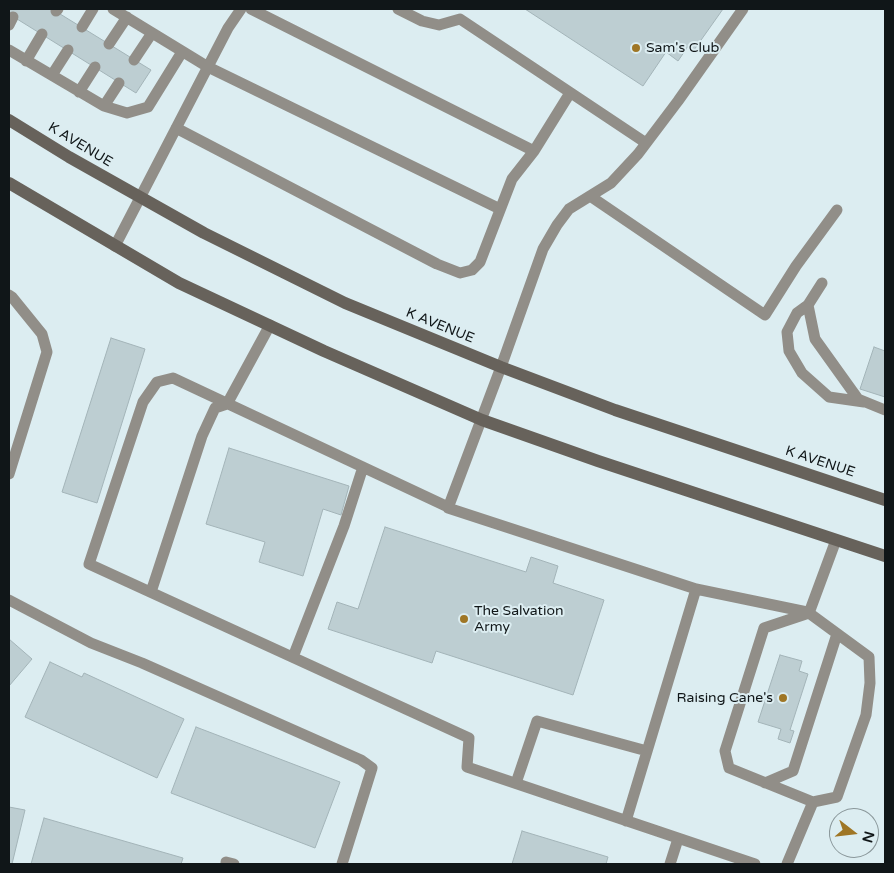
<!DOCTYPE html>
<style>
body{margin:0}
#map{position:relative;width:894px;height:873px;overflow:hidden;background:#dcedf1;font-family:"Varela Round",sans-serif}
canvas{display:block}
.frame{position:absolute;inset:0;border:10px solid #101618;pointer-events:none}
.north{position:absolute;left:829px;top:808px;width:50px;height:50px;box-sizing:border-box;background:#dcedf1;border:1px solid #8a979a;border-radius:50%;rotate:106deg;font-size:14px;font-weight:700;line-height:20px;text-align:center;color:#101618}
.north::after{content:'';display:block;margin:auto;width:18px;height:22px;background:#9f7625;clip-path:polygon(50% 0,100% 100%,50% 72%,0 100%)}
</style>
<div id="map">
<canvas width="894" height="873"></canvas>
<div class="frame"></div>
<div class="north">N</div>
</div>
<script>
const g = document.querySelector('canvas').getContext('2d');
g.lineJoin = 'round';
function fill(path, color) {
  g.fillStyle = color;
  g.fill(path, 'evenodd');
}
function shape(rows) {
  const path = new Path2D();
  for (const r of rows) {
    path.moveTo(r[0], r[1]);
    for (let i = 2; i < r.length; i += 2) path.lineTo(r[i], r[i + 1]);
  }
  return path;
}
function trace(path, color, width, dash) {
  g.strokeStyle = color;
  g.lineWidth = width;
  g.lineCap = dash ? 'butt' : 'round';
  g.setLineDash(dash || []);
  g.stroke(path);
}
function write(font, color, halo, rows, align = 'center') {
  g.font = font + ' "Varela Round",sans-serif';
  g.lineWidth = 4;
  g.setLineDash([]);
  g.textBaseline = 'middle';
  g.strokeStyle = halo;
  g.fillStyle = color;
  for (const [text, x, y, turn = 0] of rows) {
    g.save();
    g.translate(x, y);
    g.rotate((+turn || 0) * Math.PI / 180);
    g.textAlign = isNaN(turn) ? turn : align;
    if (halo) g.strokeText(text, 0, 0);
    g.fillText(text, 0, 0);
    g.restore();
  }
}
const building = shape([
 [9,9,52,9,151,70,136,93,9,14,9,9],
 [525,9,723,9,694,50,689,45,678,61,666,52,643,86,525,9],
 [111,338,145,349,97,503,62,492,111,338],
 [874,347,885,351,885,397,860,389,874,347],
 [229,448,349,486,341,515,323,509,303,576,259,562,265,542,206,524,229,448],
 [385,527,526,572,531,557,558,566,553,583,604,600,573,695,436,651,432,663,328,629,337,602,358,609,385,527],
 [9,639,32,659,9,686,9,639],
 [780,655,802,661,799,671,808,674,790,730,794,731,790,743,778,739,781,729,758,722,780,655],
 [50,662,82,677,84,673,184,719,157,778,25,717,50,662],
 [196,727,340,782,315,848,171,793,196,727],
 [9,807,25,810,12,864,9,864,9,807],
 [44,818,183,858,181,864,31,864,44,818],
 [522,831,608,857,606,864,512,864,522,831]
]);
fill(building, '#bdced2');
trace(building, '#a3b4b8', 1);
trace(shape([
 [113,9,208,67,500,209],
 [251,9,534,151],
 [398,9,422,21,439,25,460,19,646,143],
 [56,11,58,9],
 [9,25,13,17],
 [82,27,93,9],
 [109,44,127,17],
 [9,50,104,106,127,113,148,107,182,52],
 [134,60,152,33],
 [26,61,42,34],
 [52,75,68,50],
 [79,92,95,67],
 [104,106,119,83],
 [176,128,437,264,460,273,472,270,480,262,512,179,534,151,570,93],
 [590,196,765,315,796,266,837,210],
 [115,246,228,28,241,9],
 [822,283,808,305,815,339,858,399,885,410],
 [9,295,12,297,42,334,47,352,9,474],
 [808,305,797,313,787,332,789,351,802,373,829,397,864,402],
 [448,507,173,378,157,382,143,402,89,564,469,738,467,767,755,864],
 [696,589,807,612],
 [151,592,202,436,215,408,227,404,270,325],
 [9,600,91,643,142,663,361,760,372,768,342,864],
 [809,613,764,628,725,751,729,768,813,802],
 [293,657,344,526,363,467],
 [516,783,537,721,647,751],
 [765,783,793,771,837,634],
 [626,821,696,589,448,508,501,367,543,249,557,225,569,209,611,183,638,154,678,101,743,9],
 [226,864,226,862,234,864],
 [670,864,678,839],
 [787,864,813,802,837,797,866,715,870,683,869,657,809,613,836,540]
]), '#918e88', 11);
trace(shape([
 [9,120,69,157,204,233,345,303,501,367,615,410,885,500],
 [9,183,179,283,324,351,482,420,598,461,885,556]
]), '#67625b', 12);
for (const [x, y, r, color] of [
 [636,48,5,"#9f7625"],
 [464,619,5,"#9f7625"],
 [783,698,5,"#9f7625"]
]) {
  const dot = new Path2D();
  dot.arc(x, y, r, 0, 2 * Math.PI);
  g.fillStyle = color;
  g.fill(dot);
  trace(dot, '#dcedf1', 2);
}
write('14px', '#101618', '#dcedf1', [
 ["Sam's Club",646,48],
 ["The Salvation",474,611],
 ["Army",474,627],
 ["Raising Cane's",773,698,"right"]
], 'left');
write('14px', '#101618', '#dcedf1', [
 ["K AVENUE",80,145,31],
 ["K AVENUE",440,326,22],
 ["K AVENUE",820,462,18]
]);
</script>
